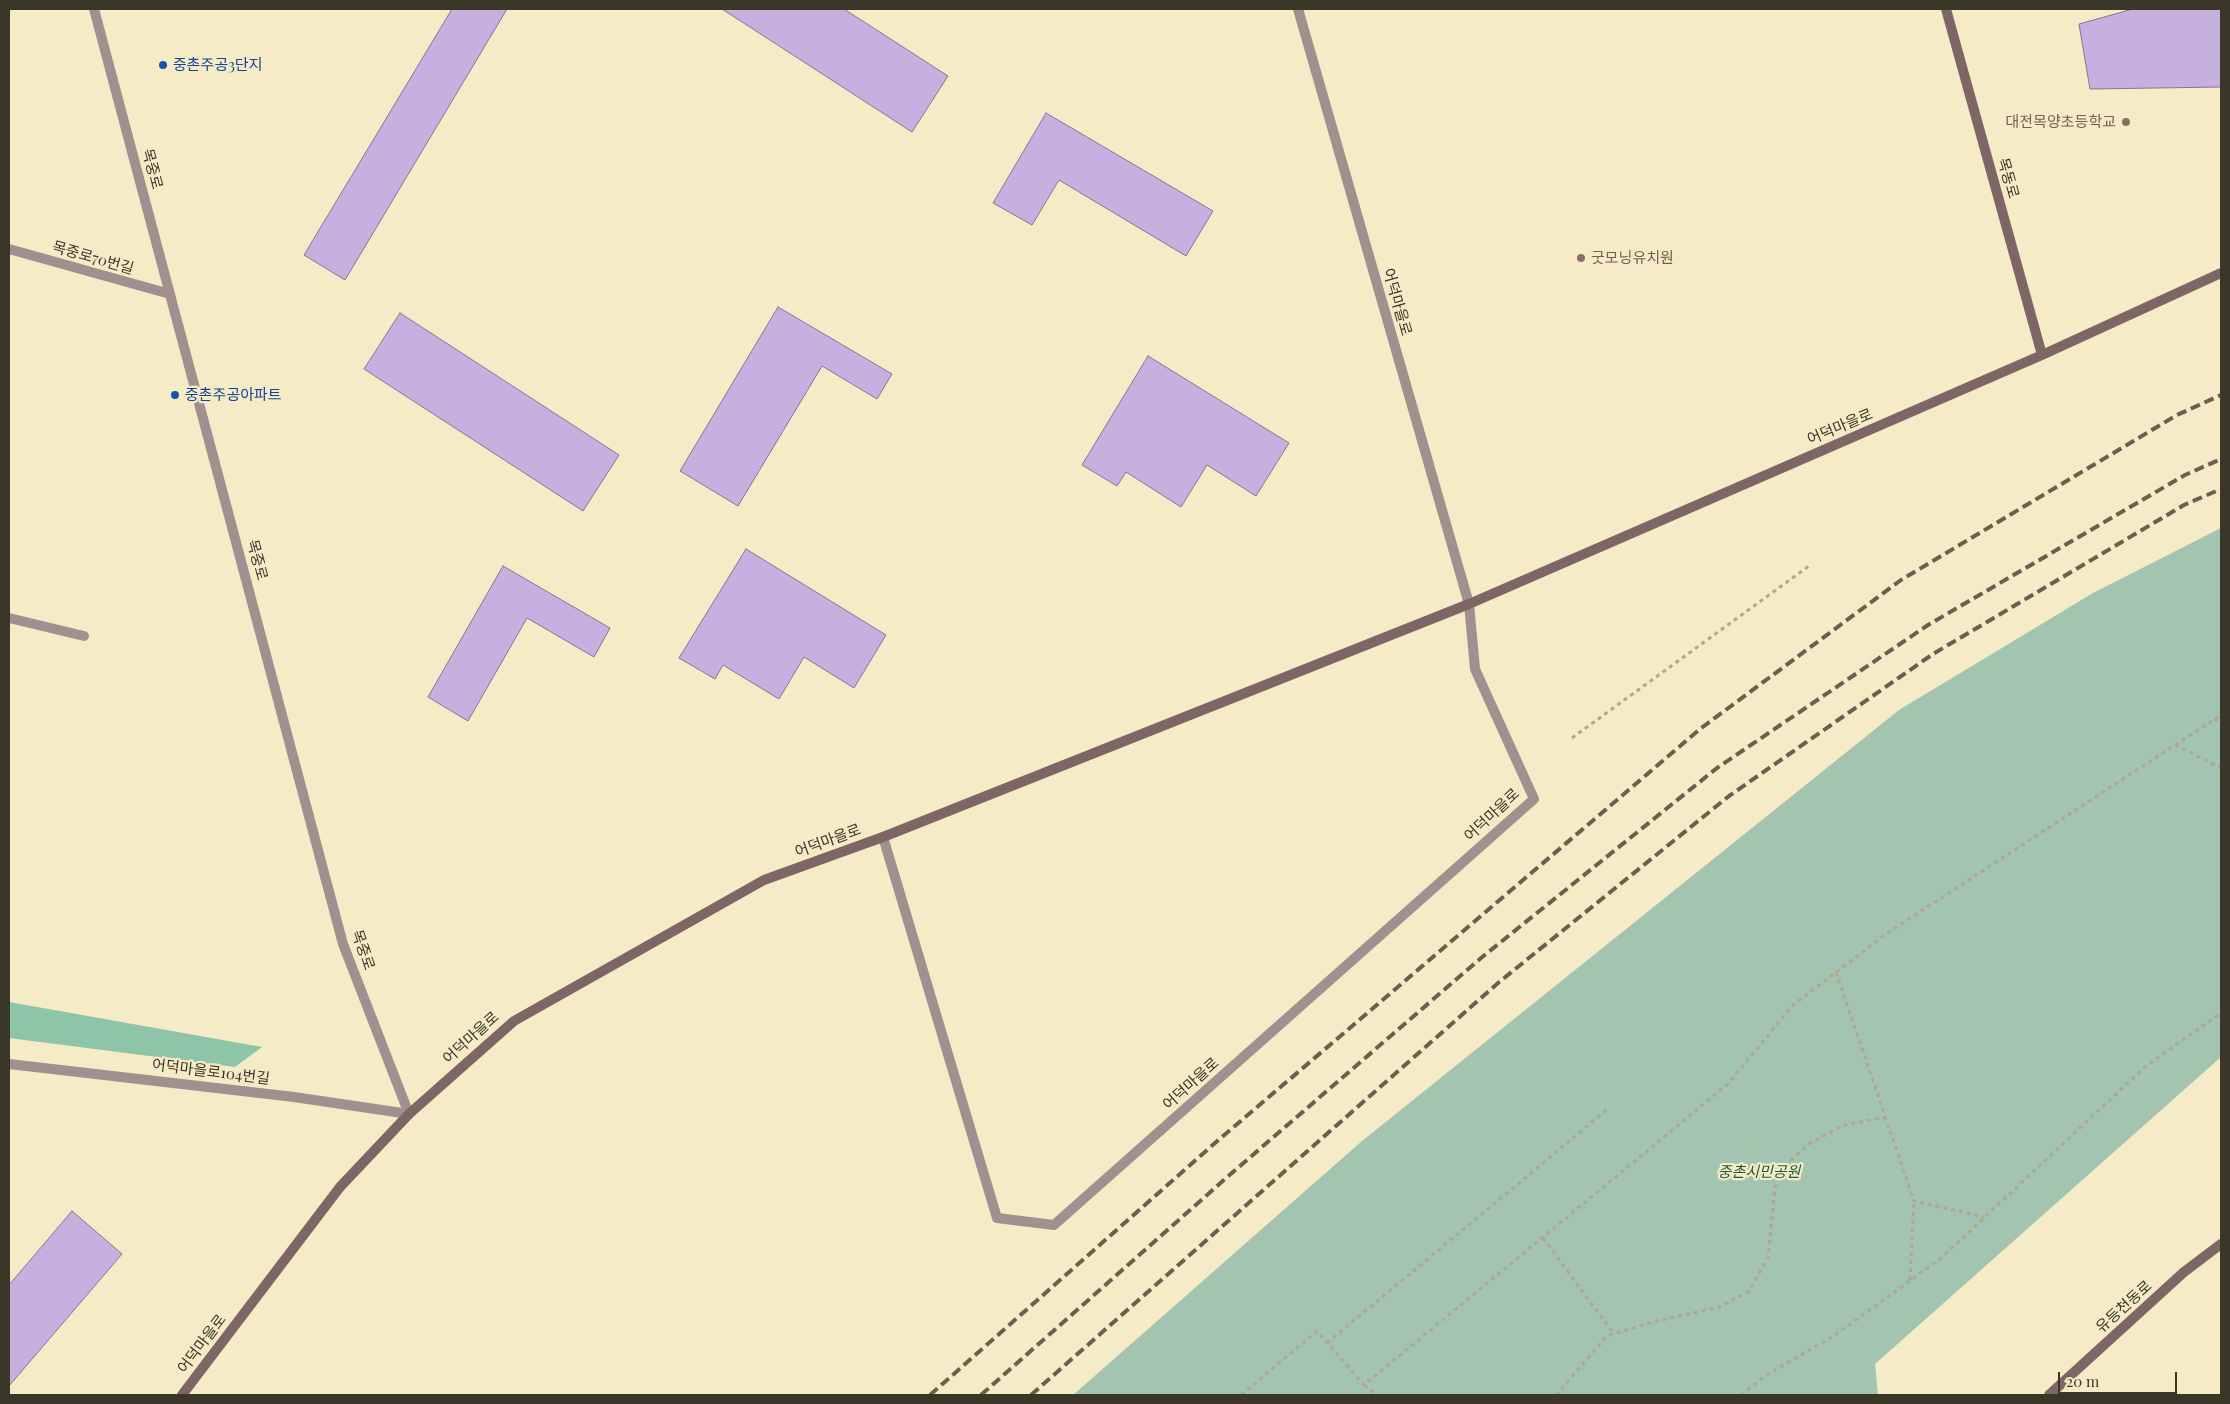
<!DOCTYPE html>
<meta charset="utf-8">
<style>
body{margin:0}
#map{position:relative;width:2230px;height:1404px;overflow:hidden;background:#f5ebc7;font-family:"Playfair Display",serif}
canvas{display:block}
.frame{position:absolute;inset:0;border:10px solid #3a3628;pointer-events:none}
.scale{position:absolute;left:2058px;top:1372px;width:119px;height:22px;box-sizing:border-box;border:2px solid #3a3628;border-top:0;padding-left:6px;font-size:15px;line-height:18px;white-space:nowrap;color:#3a3628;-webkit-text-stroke:4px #f5ebc7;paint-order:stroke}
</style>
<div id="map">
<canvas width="2230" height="1404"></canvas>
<div class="frame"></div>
<div class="scale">20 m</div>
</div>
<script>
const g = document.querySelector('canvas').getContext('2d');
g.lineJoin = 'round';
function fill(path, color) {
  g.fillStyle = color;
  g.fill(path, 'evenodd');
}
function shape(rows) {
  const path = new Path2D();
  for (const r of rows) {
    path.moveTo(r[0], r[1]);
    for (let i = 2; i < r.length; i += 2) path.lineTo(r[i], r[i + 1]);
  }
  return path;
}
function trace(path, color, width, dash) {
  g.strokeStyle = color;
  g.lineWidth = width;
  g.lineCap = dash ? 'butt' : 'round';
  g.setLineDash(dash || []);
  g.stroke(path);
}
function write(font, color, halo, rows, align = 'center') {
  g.font = font + ' "Playfair Display","Noto Sans KR",serif';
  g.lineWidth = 4.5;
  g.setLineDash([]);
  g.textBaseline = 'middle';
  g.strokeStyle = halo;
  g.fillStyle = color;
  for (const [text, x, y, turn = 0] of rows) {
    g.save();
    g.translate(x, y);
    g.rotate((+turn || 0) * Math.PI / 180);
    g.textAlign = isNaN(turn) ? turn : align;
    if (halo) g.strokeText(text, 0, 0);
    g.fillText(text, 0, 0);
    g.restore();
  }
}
fill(shape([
 [2221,528,2221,1057,1875,1364,1878,1395,1073,1395,1362,1141,1899,710,2093,593]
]), '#a2c4b1');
fill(shape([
 [9,1002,262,1047,235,1067,9,1038]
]), '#8ec4a7');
const building = shape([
 [452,9,507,9,345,280,304,255,452,9],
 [722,9,844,9,948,76,912,132,722,9],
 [2133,9,2221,9,2221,87,2090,89,2079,24,2133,9],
 [1046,113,1213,211,1186,256,1059,180,1032,225,993,203,1046,113],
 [778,307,892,374,877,399,822,366,738,506,680,471,778,307],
 [400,313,619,455,583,511,364,369,400,313],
 [1148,356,1289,443,1256,496,1207,465,1181,507,1126,472,1117,486,1082,465,1148,356],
 [746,549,886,635,854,688,804,657,779,699,723,665,715,679,679,658,746,549],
 [503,566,610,628,594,657,527,618,468,721,428,697,503,566],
 [72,1211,122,1254,9,1386,9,1285,72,1211]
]);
fill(building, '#c6b0e0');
trace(building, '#837593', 1);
trace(shape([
 [2214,719,2221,723],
 [1572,738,1809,566],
 [2175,745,2221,768],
 [1836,972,1914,1201,1984,1217],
 [1543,1238,1614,1334],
 [1910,1280,1914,1201],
 [1327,1343,1609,1108],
 [1364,1385,1377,1395],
 [1241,1395,1317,1331,1364,1385,1728,1084,1792,1006,1886,934,2221,715],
 [1556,1395,1607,1336,1649,1323,1719,1307,1748,1292,1768,1258,1775,1187,1790,1161,1809,1144,1844,1125,1886,1117],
 [1741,1395,1765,1376,1835,1335,1940,1259,2146,1066,2221,1013]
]), '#b0a88c', 3, [4, 4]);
trace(shape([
 [9,618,84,636]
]), '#a29090', 10);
trace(shape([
 [9,249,170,294],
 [883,837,997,1218,1054,1225,1534,799,1475,669,1469,604,1298,9],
 [9,1064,294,1097,409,1114]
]), '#a29090', 10);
trace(shape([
 [94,9,343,944,409,1114]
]), '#a29090', 10);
trace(shape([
 [1946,9,2042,355],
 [182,1395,340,1187,409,1114,514,1021,764,880,883,837,1469,604,2042,355,2221,273],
 [2049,1395,2184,1272,2221,1244]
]), '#7f6666', 10);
trace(shape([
 [930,1395,1215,1143,1700,729,1901,580,2177,415,2221,395],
 [981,1395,1233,1172,1481,958,1717,768,1928,625,2185,475,2221,459],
 [1031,1395,1498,983,1729,796,1933,654,2184,505,2221,489]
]), '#67614e', 4, [10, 5]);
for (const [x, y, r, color] of [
 [163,65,5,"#1a4fb4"],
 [2126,122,5,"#8d6e63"],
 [1581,258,5,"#8d6e63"],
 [175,395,5,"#1a4fb4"]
]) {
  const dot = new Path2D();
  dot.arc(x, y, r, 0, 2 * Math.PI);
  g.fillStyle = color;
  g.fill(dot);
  trace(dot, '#f5ebc7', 2);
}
write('15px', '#164399', '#f5ebc7', [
 ["중촌주공3단지",173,65],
 ["중촌주공아파트",185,395]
], 'left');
write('15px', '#785e54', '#f5ebc7', [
 ["대전목양초등학교",2116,122],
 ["굿모닝유치원",1591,258,"left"]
], 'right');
write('15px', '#3a3628', '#f5ebc7', [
 ["목중로",152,169,75],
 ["목동로",2008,178,74],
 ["목중로70번길",93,258,16],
 ["어덕마을로",1397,302,74],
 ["어덕마을로",1840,427,-23],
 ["목중로",257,560,75],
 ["어덕마을로",1492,815,-43],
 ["어덕마을로",828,841,-20],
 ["목중로",363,950,71],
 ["어덕마을로",471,1038,-42],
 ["어덕마을로104번길",211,1072,7],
 ["어덕마을로",1191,1084,-42],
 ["유등천동로",2124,1307,-42],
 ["어덕마을로",202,1344,-53]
]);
write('italic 15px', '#1a5a3e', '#f5ebc7', [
 ["중촌시민공원",1759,1172]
]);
</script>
